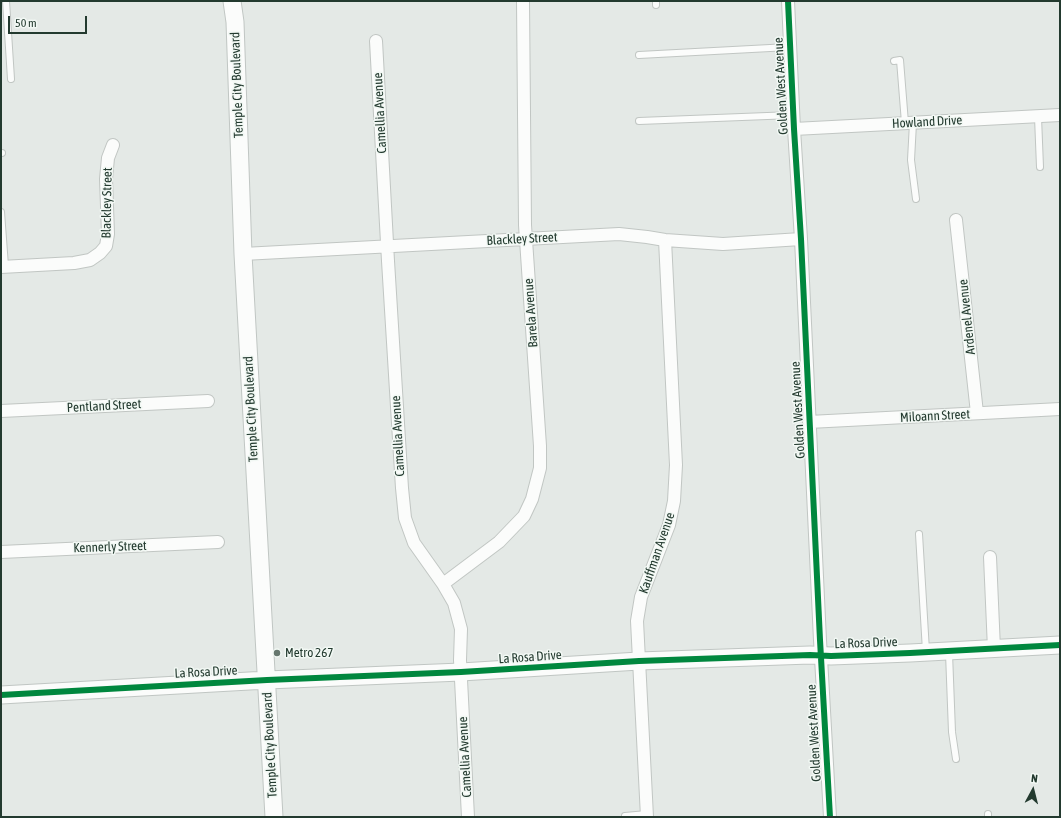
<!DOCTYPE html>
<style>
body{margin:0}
#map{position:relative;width:1061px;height:818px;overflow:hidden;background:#e4e9e6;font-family:"Asap Condensed",sans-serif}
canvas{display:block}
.frame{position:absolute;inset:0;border:2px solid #233a2f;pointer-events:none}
.north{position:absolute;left:1013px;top:770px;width:40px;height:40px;-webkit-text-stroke:3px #f2f8f4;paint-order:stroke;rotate:7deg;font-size:11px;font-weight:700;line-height:16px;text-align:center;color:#233a2f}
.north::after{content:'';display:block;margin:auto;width:14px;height:18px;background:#233a2f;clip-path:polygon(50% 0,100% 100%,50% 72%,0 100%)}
.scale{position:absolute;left:8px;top:16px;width:79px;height:18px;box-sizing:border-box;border:2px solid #233a2f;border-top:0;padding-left:5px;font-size:12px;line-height:14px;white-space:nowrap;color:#233a2f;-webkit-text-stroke:3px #f2f8f4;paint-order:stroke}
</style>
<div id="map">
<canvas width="1061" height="818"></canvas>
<div class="frame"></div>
<div class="north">N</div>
<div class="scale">50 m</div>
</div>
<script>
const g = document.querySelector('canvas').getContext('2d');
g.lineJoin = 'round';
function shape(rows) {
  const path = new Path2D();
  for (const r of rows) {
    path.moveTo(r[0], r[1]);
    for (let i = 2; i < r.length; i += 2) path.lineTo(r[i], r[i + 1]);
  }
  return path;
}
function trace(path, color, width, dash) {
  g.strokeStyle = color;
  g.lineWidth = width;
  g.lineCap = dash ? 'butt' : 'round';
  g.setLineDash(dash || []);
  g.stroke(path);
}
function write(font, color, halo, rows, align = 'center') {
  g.font = font + ' "Asap Condensed",sans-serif';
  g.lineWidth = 3;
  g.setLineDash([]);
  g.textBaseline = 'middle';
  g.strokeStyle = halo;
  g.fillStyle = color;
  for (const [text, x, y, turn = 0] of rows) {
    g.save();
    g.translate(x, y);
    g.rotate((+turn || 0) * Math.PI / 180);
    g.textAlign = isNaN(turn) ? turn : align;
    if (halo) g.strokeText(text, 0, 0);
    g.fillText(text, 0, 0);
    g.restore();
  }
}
const lane = shape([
 [6,1,11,79],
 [656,1,656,5],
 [639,55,789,47],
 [894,61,900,60,905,123],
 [1038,117,1040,167],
 [639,121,793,115],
 [913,123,911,160,916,199],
 [1,153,2,153],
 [1,212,5,266],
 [919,534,926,651],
 [949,653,952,732,956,759],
 [988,814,988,817],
 [625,816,647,814]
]);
const street = shape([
 [788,1,794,129,801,239,820,640,830,817],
 [376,41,388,261,402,488,405,518,414,543,443,584,454,603,461,629,460,660,468,817],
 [794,129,1060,115],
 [956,220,977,413],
 [243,254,619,234,647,237,665,240,723,244,801,239],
 [1,267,74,263,90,260,100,253,106,246,108,234,106,179,108,158,113,145],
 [1,411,208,401],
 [809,422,1060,409],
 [1,552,218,542],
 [990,557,994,649],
 [443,584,499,542,524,516,532,499,540,468,540,446,525,225,523,1],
 [647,817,637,621,641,597,669,525,674,501,676,465,665,240]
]);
const secondary = shape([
 [232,1,235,22,243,254,274,817],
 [1,695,267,680,461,672,639,661,810,655,831,656,910,653,1060,645]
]);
trace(lane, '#c1c6c3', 8);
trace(street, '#c1c6c3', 14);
trace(secondary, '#c0c6c3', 19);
trace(lane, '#fbfcfb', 6);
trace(street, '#fbfcfb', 12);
trace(secondary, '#fbfcfb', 17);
trace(shape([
 [788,1,794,129,801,239,820,640,830,817],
 [1,695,267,680,461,672,639,661,810,655,831,656,910,653,1060,645]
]), '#00873e', 6);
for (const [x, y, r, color] of [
 [277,653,4,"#67776f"]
]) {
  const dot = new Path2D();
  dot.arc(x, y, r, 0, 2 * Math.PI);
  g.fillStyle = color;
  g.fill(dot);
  trace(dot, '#f2f8f4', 1.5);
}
write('13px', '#233a2f', '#f2f8f4', [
 ["Temple City Boulevard",237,85,-92],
 ["Golden West Avenue",781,86,-93],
 ["Camellia Avenue",380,113,-93],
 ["Howland Drive",927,122,-3],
 ["Blackley Street",107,203,-89],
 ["Blackley Street",522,239,-3],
 ["Barela Avenue",531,313,-94],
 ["Ardenel Avenue",967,317,-96],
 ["Pentland Street",104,406,-3],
 ["Temple City Boulevard",251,409,-93],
 ["Golden West Avenue",798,410,-93],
 ["Miloann Street",935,416,-3],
 ["Camellia Avenue",398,436,-93],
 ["Kennerly Street",110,547,-2],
 ["Kauffman Avenue",657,553,-71],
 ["La Rosa Drive",866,643,-2],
 ["La Rosa Drive",530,657,-4],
 ["La Rosa Drive",206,672,-3],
 ["Golden West Avenue",814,733,-93],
 ["Temple City Boulevard",270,745,-93],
 ["Camellia Avenue",465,757,-93]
]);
write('13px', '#233a2f', '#f2f8f4', [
 ["Metro 267",285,653]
], 'left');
</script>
